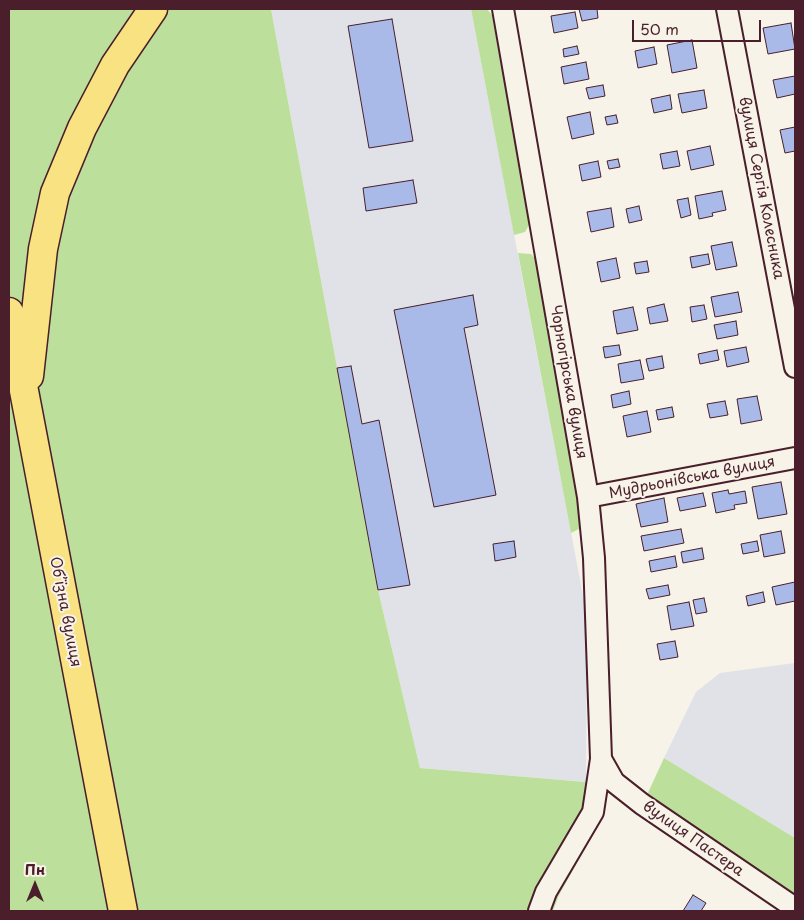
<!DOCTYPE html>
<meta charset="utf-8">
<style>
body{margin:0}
#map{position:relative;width:804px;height:920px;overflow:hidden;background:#f7f3e8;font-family:"Playpen Sans",sans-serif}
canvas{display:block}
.frame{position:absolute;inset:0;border:10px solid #4a1f2b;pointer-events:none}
.north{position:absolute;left:10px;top:860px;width:50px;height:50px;-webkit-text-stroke:4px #f7f3e8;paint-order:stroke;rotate:0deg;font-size:14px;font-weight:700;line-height:20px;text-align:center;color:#4a1f2b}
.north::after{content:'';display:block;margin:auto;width:18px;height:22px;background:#4a1f2b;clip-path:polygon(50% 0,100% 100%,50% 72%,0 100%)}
.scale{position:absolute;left:632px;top:20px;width:129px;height:22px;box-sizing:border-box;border:2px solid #4a1f2b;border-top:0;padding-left:6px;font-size:15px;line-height:18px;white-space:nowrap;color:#4a1f2b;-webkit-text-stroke:4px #f7f3e8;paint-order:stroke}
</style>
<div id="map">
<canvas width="804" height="920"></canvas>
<div class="frame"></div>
<div class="north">Пн</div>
<div class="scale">50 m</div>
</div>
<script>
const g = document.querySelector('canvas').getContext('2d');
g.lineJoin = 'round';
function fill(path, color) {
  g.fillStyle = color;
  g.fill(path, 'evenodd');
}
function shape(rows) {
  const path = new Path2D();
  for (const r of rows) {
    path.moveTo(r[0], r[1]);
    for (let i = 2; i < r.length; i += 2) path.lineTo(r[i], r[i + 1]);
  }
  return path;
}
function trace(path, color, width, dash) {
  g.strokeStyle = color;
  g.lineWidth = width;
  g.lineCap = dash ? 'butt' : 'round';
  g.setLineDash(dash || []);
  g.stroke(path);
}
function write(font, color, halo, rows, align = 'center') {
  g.font = font + ' "Playpen Sans",sans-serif';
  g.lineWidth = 4;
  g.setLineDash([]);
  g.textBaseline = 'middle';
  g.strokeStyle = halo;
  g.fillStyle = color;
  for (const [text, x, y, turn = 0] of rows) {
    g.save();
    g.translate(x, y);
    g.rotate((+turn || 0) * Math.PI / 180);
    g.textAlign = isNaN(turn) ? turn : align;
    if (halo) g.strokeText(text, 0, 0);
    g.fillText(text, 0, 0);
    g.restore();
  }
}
fill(shape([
 [271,9,471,9,587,616,586,782,420,768,378,590],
 [795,663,795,838,664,758,696,692,720,673]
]), '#e0e2e8');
fill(shape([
 [9,9,271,9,378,590,420,768,609,784,601,820,559,895,553,911,9,911],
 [471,9,487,9,492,15,530,223,525,232,514,235],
 [518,253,531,254,537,260,584,522,579,529,571,533],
 [664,758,795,838,795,899,646,797]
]), '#bce09b');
const building = shape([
 [579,9,597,9,598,18,582,21,579,9],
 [575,12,578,28,554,33,551,16,575,12],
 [392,19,413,141,369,148,348,26,392,19],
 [791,23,795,49,768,54,763,28,791,23],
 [692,40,697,68,672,73,667,45,692,40],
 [577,46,579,54,564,57,563,49,577,46],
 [654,47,657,64,638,68,635,51,654,47],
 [586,62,589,79,564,84,561,67,586,62],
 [795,76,795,94,777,98,773,80,795,76],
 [603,85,605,96,589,99,586,88,603,85],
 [704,90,707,108,682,113,678,94,704,90],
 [670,95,672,109,654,113,651,99,670,95],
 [590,112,594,134,572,139,567,117,590,112],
 [616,115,618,123,607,125,605,117,616,115],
 [795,127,795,151,785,153,780,130,795,127],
 [710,146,714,165,691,170,687,151,710,146],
 [677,151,680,166,663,169,660,154,677,151],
 [618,159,620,167,609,169,607,161,618,159],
 [598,161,601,177,582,181,579,165,598,161],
 [413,180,417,203,366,211,363,188,413,180],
 [722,191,726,210,712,213,713,216,699,219,695,196,722,191],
 [688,198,691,215,681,218,677,200,688,198],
 [639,206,642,220,629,223,626,209,639,206],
 [611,208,614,227,591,232,587,212,611,208],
 [732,242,737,266,716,270,711,246,732,242],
 [708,254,710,264,692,268,690,257,708,254],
 [616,258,620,278,601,282,597,262,616,258],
 [647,261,649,272,636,274,634,263,647,261],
 [738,292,742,312,715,317,711,297,738,292],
 [473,295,478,325,464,328,496,495,434,507,394,310,473,295],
 [664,304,668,321,650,324,647,308,664,304],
 [704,305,707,319,692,322,690,307,704,305],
 [633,307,638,330,617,334,613,311,633,307],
 [736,321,738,335,717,339,714,325,736,321],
 [619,345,621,355,605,358,603,347,619,345],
 [746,347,749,362,727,367,724,351,746,347],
 [717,350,719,360,700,364,698,354,717,350],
 [662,356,664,368,649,371,646,359,662,356],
 [640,360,644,379,621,383,618,364,640,360],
 [351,366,362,424,379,420,410,585,378,590,337,368,351,366],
 [629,391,631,404,613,408,611,395,629,391],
 [757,396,762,420,741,424,737,399,757,396],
 [725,401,728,415,710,418,707,404,725,401],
 [672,407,674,417,658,420,656,410,672,407],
 [647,411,651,432,627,437,623,416,647,411],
 [781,482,787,514,758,519,752,487,781,482],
 [728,490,729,494,745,491,747,503,734,505,735,509,716,513,712,493,728,490],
 [703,493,706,506,680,511,677,498,703,493],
 [664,498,668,522,641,527,636,504,664,498],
 [681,529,684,543,644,551,641,536,681,529],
 [781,531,785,553,764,557,760,535,781,531],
 [514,541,516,557,495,561,493,544,514,541],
 [757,541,759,551,743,554,741,544,757,541],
 [702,548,704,559,683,563,681,552,702,548],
 [675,556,677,567,651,572,649,561,675,556],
 [795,582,795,601,776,605,772,587,795,582],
 [668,585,670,595,649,599,646,589,668,585],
 [763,592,765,602,748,606,746,596,763,592],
 [704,598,707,612,696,614,693,600,704,598],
 [689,602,694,626,671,630,667,606,689,602],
 [675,641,678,657,660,660,657,644,675,641],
 [693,895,706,903,701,911,683,911,693,895]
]);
fill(building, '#a9b9e8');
trace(building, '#4a1f2b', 1);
const minor = shape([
 [503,9,588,497,594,558,601,759,593,812,546,892,539,911],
 [727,9,795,367],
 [588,497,795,458],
 [601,759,614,782,642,804,795,908]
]);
const primary = shape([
 [9,312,123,911],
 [29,376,43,249,55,193,82,128,115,65,153,9]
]);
trace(minor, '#4a1f2b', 24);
trace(primary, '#4a1f2b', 31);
trace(minor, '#f7f3e8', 20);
trace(primary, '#f8e281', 28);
write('15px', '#4a1f2b', '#f7f3e8', [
 ["вулиця Сергія Колесника",761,188,79],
 ["Чорногірська вулиця",568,382,80],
 ["Мудрьонівська вулиця",692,478,-11],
 ["Обʼїзна вулиця",65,612,79],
 ["вулиця Пастера",693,839,35]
]);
</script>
